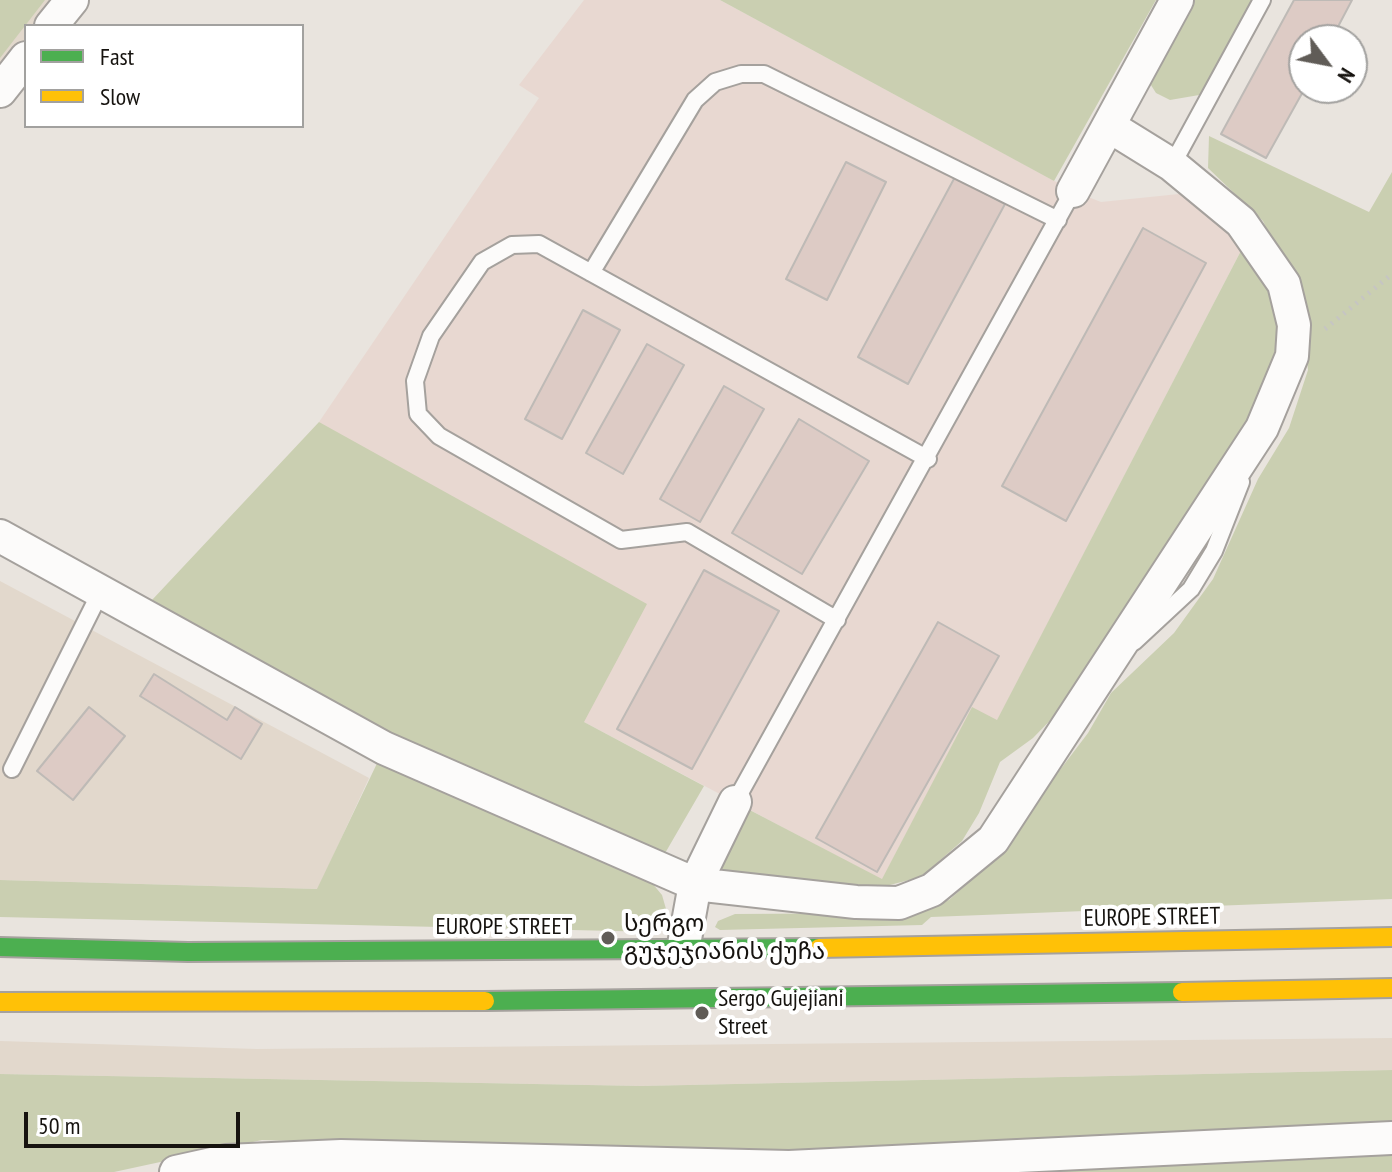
<!DOCTYPE html>
<meta charset="utf-8">
<style>
body{margin:0}
#map{position:relative;width:1392px;height:1172px;overflow:hidden;background:#e9e4de;font-family:"PT Sans Narrow",sans-serif}
canvas{display:block}
.legend{position:absolute;left:24px;top:24px;width:280px;height:104px;box-sizing:border-box;background:#fff;border:2px solid #a2a19f;margin:0;padding:10px 14px;list-style:none;font-size:24px;color:#16130f}
.legend li{display:flex;align-items:center;gap:16px;height:40px}
.legend b{width:40px;border:2px solid #a2a19f}
.north{position:absolute;left:1288px;top:24px;width:80px;height:80px;box-sizing:border-box;background:#fff;border:2px solid #a2a19f;border-radius:50%;rotate:122deg;font-size:22px;font-weight:700;line-height:32px;text-align:center;color:#16130f}
.north::after{content:'';display:block;margin:auto;width:28px;height:36px;background:#605c57;clip-path:polygon(50% 0,100% 100%,50% 72%,0 100%)}
.scale{position:absolute;left:24px;top:1112px;width:216px;height:36px;box-sizing:border-box;border:4px solid #16130f;border-top:0;padding-left:10px;font-size:24px;line-height:28px;white-space:nowrap;color:#16130f;-webkit-text-stroke:6px #fff;paint-order:stroke}
</style>
<div id="map">
<canvas width="1392" height="1172"></canvas>
<ul class="legend">
<li><b style="height:10px;background:#4caf50"></b>Fast</li>
<li><b style="height:10px;background:#ffc107"></b>Slow</li>
</ul>
<div class="north">N</div>
<div class="scale">50 m</div>
</div>
<script>
const g = document.querySelector('canvas').getContext('2d');
g.lineJoin = 'round';
function fill(path, color) {
  g.fillStyle = color;
  g.fill(path, 'evenodd');
}
function shape(rows) {
  const path = new Path2D();
  for (const r of rows) {
    path.moveTo(r[0], r[1]);
    for (let i = 2; i < r.length; i += 2) path.lineTo(r[i], r[i + 1]);
  }
  return path;
}
function trace(path, color, width, dash) {
  g.strokeStyle = color;
  g.lineWidth = width;
  g.lineCap = dash ? 'butt' : 'round';
  g.setLineDash(dash || []);
  g.stroke(path);
}
function write(font, color, halo, rows, align = 'center') {
  g.font = font + ' "PT Sans Narrow","Noto Sans Georgian",sans-serif';
  g.lineWidth = 8;
  g.setLineDash([]);
  g.textBaseline = 'middle';
  g.strokeStyle = halo;
  g.fillStyle = color;
  for (const [text, x, y, turn = 0] of rows) {
    g.save();
    g.translate(x, y);
    g.rotate((+turn || 0) * Math.PI / 180);
    g.textAlign = isNaN(turn) ? turn : align;
    if (halo) g.strokeText(text, 0, 0);
    g.fillText(text, 0, 0);
    g.restore();
  }
}
fill(shape([
 [0,0,59,0,40,26,26,26,26,44,0,77],
 [0,581,369,778,318,889,0,880],
 [1392,1038,1392,1070,641,1086,0,1074,0,1041,257,1049]
]), '#e2d8cc');
fill(shape([
 [584,0,720,0,1073,191,1101,202,1179,194,1244,245,997,721,972,708,882,880,584,722,319,422,539,98,519,85]
]), '#e8d8d1');
fill(shape([
 [0,0,45,0,0,58],
 [720,0,1156,0,1054,181],
 [1193,0,1256,0,1205,94,1170,100,1156,93,1149,82],
 [1209,136,1369,212,1392,172,1392,899,931,917,922,925,720,930,715,927,718,921,735,914,902,913,949,900,987,866,1088,733,1111,693,1174,633,1213,579,1258,479,1289,428,1308,370,1299,297,1263,221,1208,168],
 [1244,245,1277,302,1280,340,1261,396,1221,466,1073,697,1033,738,1000,762,979,813,962,841,921,877,878,888,723,876,714,867,742,806,882,879,972,707,997,720],
 [319,422,647,604,584,722,704,786,664,855,395,740,152,600],
 [381,755,642,871,662,895,666,909,660,932,0,917,0,880,317,889],
 [1392,1070,1392,1130,757,1154,262,1140,114,1172,0,1172,0,1074,641,1086],
 [1392,1154,1392,1172,940,1172]
]), '#cacfb1');
const building = shape([
 [1294,0,1352,0,1331,40,1304,40,1305,88,1266,158,1221,134,1294,0],
 [846,162,886,182,827,300,786,279,846,162],
 [955,177,1005,204,908,384,858,357,955,177],
 [1143,228,1206,263,1066,521,1002,486,1143,228],
 [583,310,620,330,562,439,525,419,583,310],
 [647,344,684,365,623,474,586,453,647,344],
 [724,386,764,409,700,522,660,499,724,386],
 [799,419,869,461,802,574,732,533,799,419],
 [704,570,779,611,692,769,617,729,704,570],
 [938,622,999,656,877,872,816,838,938,622],
 [154,674,227,720,235,707,262,724,241,759,140,696,154,674],
 [89,707,125,736,73,800,37,771,89,707]
]);
fill(building, '#ddcbc5');
trace(building, '#bebab6', 2);
const lane = shape([
 [1172,165,1262,0],
 [591,273,695,100,715,82,741,74,764,74,1058,220],
 [837,620,687,532,621,540,439,436,418,414,415,381,431,336,482,262,512,245,539,244,928,459],
 [1134,642,1191,589,1214,551,1241,482],
 [12,769,101,591],
 [735,802,1073,191]
]);
const street = shape([
 [51,26,72,0],
 [0,91,26,58],
 [1073,191,1177,0],
 [0,536,384,748,695,884,856,902,899,903,932,890,993,840,1262,428,1292,356,1294,325,1284,284,1241,222,1172,165,1109,126],
 [683,950,695,884,735,802],
 [176,1172,226,1161,341,1156,789,1167,1392,1138]
]);
const fast = shape([
 [0,947,188,952,819,948],
 [485,1001,1182,992]
]);
const slow = shape([
 [819,948,1392,937],
 [1182,992,1392,988],
 [0,1002,485,1001]
]);
trace(lane, '#a5a19d', 20);
trace(street, '#a5a19d', 36);
trace(fast, '#a5a19d', 22);
trace(slow, '#a5a19d', 22);
trace(shape([
 [1325,329,1392,274]
]), '#c6c5c3', 5, [2, 6]);
trace(lane, '#fcfbfa', 16);
trace(street, '#fcfbfa', 32);
trace(fast, '#4caf50', 18);
trace(slow, '#ffc107', 18);
for (const [x, y, r, color] of [
 [608,938,8,"#605c57"],
 [702,1013,8,"#605c57"]
]) {
  const dot = new Path2D();
  dot.arc(x, y, r, 0, 2 * Math.PI);
  g.fillStyle = color;
  g.fill(dot);
  trace(dot, '#fff', 3);
}
write('24px', '#16130f', '#fff', [
 ["EUROPE STREET",1152,918,-1],
 ["EUROPE STREET",504,927]
]);
write('24px', '#16130f', '#fff', [
 ["სერგო",624,924],
 ["გუჯეჯიანის ქუჩა",624,952],
 ["Sergo Gujejiani",718,999],
 ["Street",718,1027]
], 'left');
</script>
